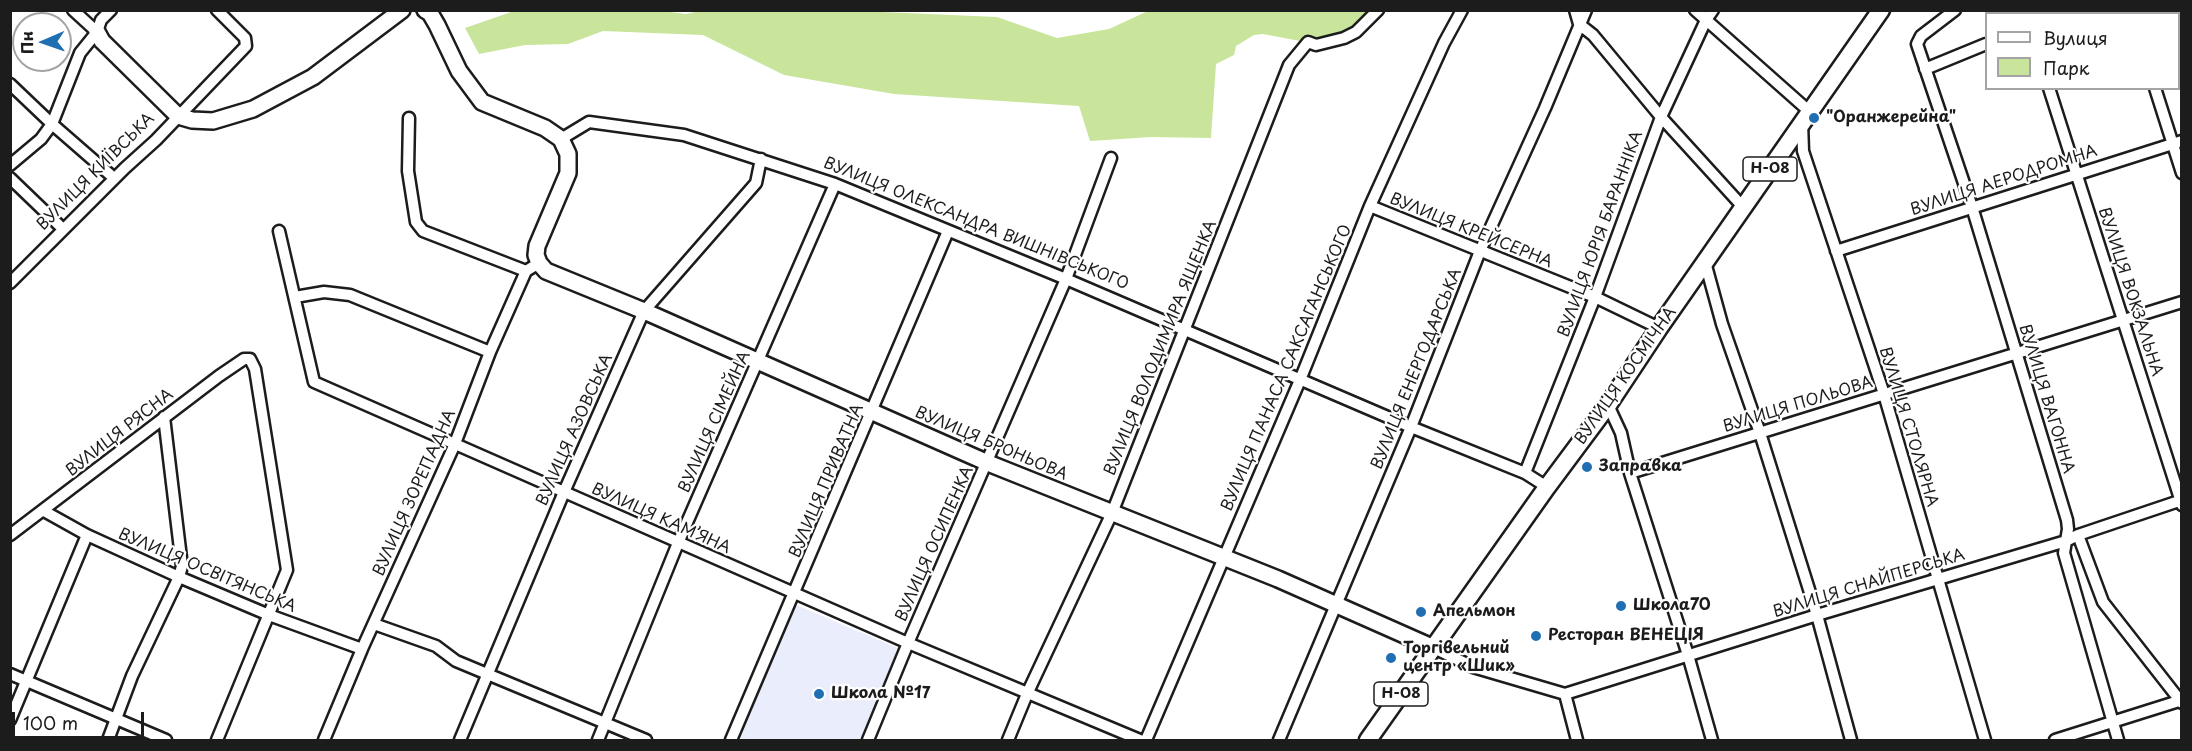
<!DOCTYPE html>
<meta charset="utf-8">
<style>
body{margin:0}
#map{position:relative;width:2192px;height:751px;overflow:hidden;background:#fff;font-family:"Playpen Sans",sans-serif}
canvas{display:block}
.frame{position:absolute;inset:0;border:12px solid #1c1c1c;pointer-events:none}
.legend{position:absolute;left:1985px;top:12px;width:195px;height:78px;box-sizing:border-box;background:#fff;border:2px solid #a4a4a4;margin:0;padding:8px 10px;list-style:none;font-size:18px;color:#1c1c1c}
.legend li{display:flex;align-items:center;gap:12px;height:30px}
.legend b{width:30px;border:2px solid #a4a4a4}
.north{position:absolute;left:12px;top:12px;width:60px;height:60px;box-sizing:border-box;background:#fff;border:2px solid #a4a4a4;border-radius:50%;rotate:268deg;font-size:16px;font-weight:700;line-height:24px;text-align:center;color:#1c1c1c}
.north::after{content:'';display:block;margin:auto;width:21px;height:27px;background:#1f6fb2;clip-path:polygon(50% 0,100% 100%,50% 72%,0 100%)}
.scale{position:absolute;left:12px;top:712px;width:132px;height:27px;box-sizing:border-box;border:3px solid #1c1c1c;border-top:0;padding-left:8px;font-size:18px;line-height:21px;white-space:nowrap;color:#1c1c1c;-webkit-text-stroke:4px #fff;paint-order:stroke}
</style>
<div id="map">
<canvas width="2192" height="751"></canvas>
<div class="frame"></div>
<ul class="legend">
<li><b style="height:8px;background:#fff"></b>Вулиця</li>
<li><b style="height:16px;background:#c9e59c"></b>Парк</li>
</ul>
<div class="north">Пн</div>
<div class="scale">100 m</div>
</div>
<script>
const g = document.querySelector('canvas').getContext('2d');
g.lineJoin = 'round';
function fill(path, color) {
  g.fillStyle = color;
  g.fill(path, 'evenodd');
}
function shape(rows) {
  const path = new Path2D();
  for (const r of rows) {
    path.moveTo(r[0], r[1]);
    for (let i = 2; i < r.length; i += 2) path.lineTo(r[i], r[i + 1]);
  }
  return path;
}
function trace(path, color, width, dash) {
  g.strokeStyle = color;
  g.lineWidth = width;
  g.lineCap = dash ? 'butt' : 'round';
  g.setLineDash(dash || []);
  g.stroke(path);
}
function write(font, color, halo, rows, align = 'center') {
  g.font = font + ' "Playpen Sans",sans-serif';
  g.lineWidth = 4.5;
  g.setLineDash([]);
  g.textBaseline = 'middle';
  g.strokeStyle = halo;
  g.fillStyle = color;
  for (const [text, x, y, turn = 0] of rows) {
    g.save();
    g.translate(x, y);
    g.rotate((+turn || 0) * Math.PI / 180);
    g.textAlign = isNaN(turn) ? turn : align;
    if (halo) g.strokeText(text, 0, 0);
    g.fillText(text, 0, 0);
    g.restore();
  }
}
fill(shape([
 [796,605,898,648,861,740,738,740]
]), '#e9edfc');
fill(shape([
 [517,10,655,10,686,14,704,10,837,10,997,17,1057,38,1109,29,1148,11,1373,11,1347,30,1333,36,1322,38,1309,38,1300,41,1263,34,1254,35,1236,46,1234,55,1216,64,1211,138,1151,137,1090,141,1079,106,894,94,784,75,703,35,603,31,568,44,525,45,479,54,465,28]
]), '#c9e59c');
const street = shape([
 [73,10,97,32],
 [1575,10,1579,24,1593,35,1661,117,1743,207],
 [1695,10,1810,112],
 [1955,10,1921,36,1917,44,1972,207,2067,520,2068,529,2064,553,2118,740],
 [2131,10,2132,14],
 [2071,14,2081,10],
 [1925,69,1986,44],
 [10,84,52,124,114,178],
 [2049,88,2182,505],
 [2155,88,2182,173],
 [409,118,408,171,416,222,423,231,526,271],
 [1802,123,1803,151,1884,394,1985,740],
 [561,139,589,122,684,135,835,184,1066,279,1411,427,1525,473,1547,487],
 [10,165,41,139,52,124,80,53,97,32,101,20,111,10],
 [10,178,63,229],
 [1370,206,1595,297,1659,328],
 [279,231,314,382,908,643,1140,740],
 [1836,251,2182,141],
 [1705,262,1722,324,1760,433,1817,615,1851,740],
 [10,283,125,168,156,140,246,46,245,38,217,10],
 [295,297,324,292,350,295,490,352],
 [1608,405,1621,433,1630,473,1688,655,1712,740],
 [1525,473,1595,297,1661,117,1706,20,1713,10],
 [1630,473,2182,302],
 [44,511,87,535,179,577,269,615,362,649],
 [10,535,219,376,244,359,250,359,255,369,287,570,217,740],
 [2078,535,2103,602,2182,703],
 [374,624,436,646,456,661,646,740],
 [1434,648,1473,667,1565,694,1577,740],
 [10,674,166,740],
 [1565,694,1817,615,2066,541,2078,535,2182,500],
 [10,720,87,535],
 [108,740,132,676,179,577,182,566,164,417],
 [324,740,362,649,454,446,490,352,526,271,539,263],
 [460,740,564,492,644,311,756,183,761,159],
 [598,740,678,543,835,184],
 [731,740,948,231],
 [868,740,908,643,1066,279,1111,158],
 [1008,740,1027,694,1112,513,1289,65,1308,42,1316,45,1344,38,1356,32,1378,10],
 [1146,740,1300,380,1370,206,1444,43,1462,10],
 [1279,740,1411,427,1480,251,1545,108,1586,10],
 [2055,740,2182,700]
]);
const secondary = shape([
 [425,10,430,13,437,25,459,71,482,102,545,128,561,139,568,154,568,173,537,246,536,255,539,263,546,271,644,311,988,463,1278,579,1434,648],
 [97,32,102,41,178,116,192,120,213,121,253,109,313,77,402,10]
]);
const primary = shape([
 [1368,740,1547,487,1608,405,1659,328,1881,10]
]);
trace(street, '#1c1c1c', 15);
trace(secondary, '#1c1c1c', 20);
trace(primary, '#1c1c1c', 21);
trace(street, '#fff', 10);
trace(secondary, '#fff', 15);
trace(primary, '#fff', 16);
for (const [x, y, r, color] of [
 [1814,118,6,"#1f6fb2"],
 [1587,467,6,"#1f6fb2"],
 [1621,606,6,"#1f6fb2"],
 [1421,612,6,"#1f6fb2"],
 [1536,636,6,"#1f6fb2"],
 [1391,658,6,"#1f6fb2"],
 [819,694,6,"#1f6fb2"]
]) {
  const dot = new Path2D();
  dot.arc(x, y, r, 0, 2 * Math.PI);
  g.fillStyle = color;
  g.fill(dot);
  trace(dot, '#fff', 2);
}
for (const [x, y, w] of [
 [1770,169,54],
 [1401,694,54]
]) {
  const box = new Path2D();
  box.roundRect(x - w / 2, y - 12, w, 24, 4.5);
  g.fillStyle = '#fff';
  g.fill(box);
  trace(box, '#1c1c1c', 1.5);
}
write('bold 15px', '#1c1c1c', null, [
 ["Н-08",1770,169],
 ["Н-08",1401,694]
]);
write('bold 16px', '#1c1c1c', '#fff', [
 ["\"Оранжерейна\"",1826,118],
 ["Заправка",1599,467],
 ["Школа70",1633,606],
 ["Апельмон",1433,612],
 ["Ресторан ВЕНЕЦІЯ",1548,636],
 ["Торгівельний",1403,649],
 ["центр «Шик»",1403,667],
 ["Школа №17",831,694]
], 'left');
write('16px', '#1c1c1c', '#fff', [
 ["ВУЛИЦЯ КИЇВСЬКА",96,172,-45],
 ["ВУЛИЦЯ АЕРОДРОМНА",2004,181,-18],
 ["ВУЛИЦЯ ОЛЕКСАНДРА ВИШНІВСЬКОГО",976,224,22],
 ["ВУЛИЦЯ КРЕЙСЕРНА",1471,231,22],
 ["ВУЛИЦЯ ЮРІЯ БАРАННІКА",1601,234,-70],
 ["ВУЛИЦЯ ВОКЗАЛЬНА",2130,292,72],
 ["ВУЛИЦЯ ВОЛОДИМИРА ЯЩЕНКА",1161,348,-68],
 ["ВУЛИЦЯ ПАНАСА САКСАГАНСЬКОГО",1287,368,-67],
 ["ВУЛИЦЯ ЕНЕРГОДАРСЬКА",1417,369,-68],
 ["ВУЛИЦЯ КОСМІЧНА",1626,376,-55],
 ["ВУЛИЦЯ ВАГОННА",2046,399,73],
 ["ВУЛИЦЯ ПОЛЬОВА",1798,405,-17],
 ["ВУЛИЦЯ СІМЕЙНА",715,422,-66],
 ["ВУЛИЦЯ СТОЛЯРНА",1908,427,73],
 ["ВУЛИЦЯ АЗОВСЬКА",575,430,-66],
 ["ВУЛИЦЯ РЯСНА",120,433,-38],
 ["ВУЛИЦЯ БРОНЬОВА",991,444,23],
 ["ВУЛИЦЯ ПРИВАТНА",827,481,-67],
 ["ВУЛИЦЯ ЗОРЕПАДНА",415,493,-66],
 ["ВУЛИЦЯ КАМ’ЯНА",661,519,24],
 ["ВУЛИЦЯ ОСИПЕНКА",935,544,-66],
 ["ВУЛИЦЯ ОСВІТЯНСЬКА",207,571,23],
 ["ВУЛИЦЯ СНАЙПЕРСЬКА",1869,584,-17]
]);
</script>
